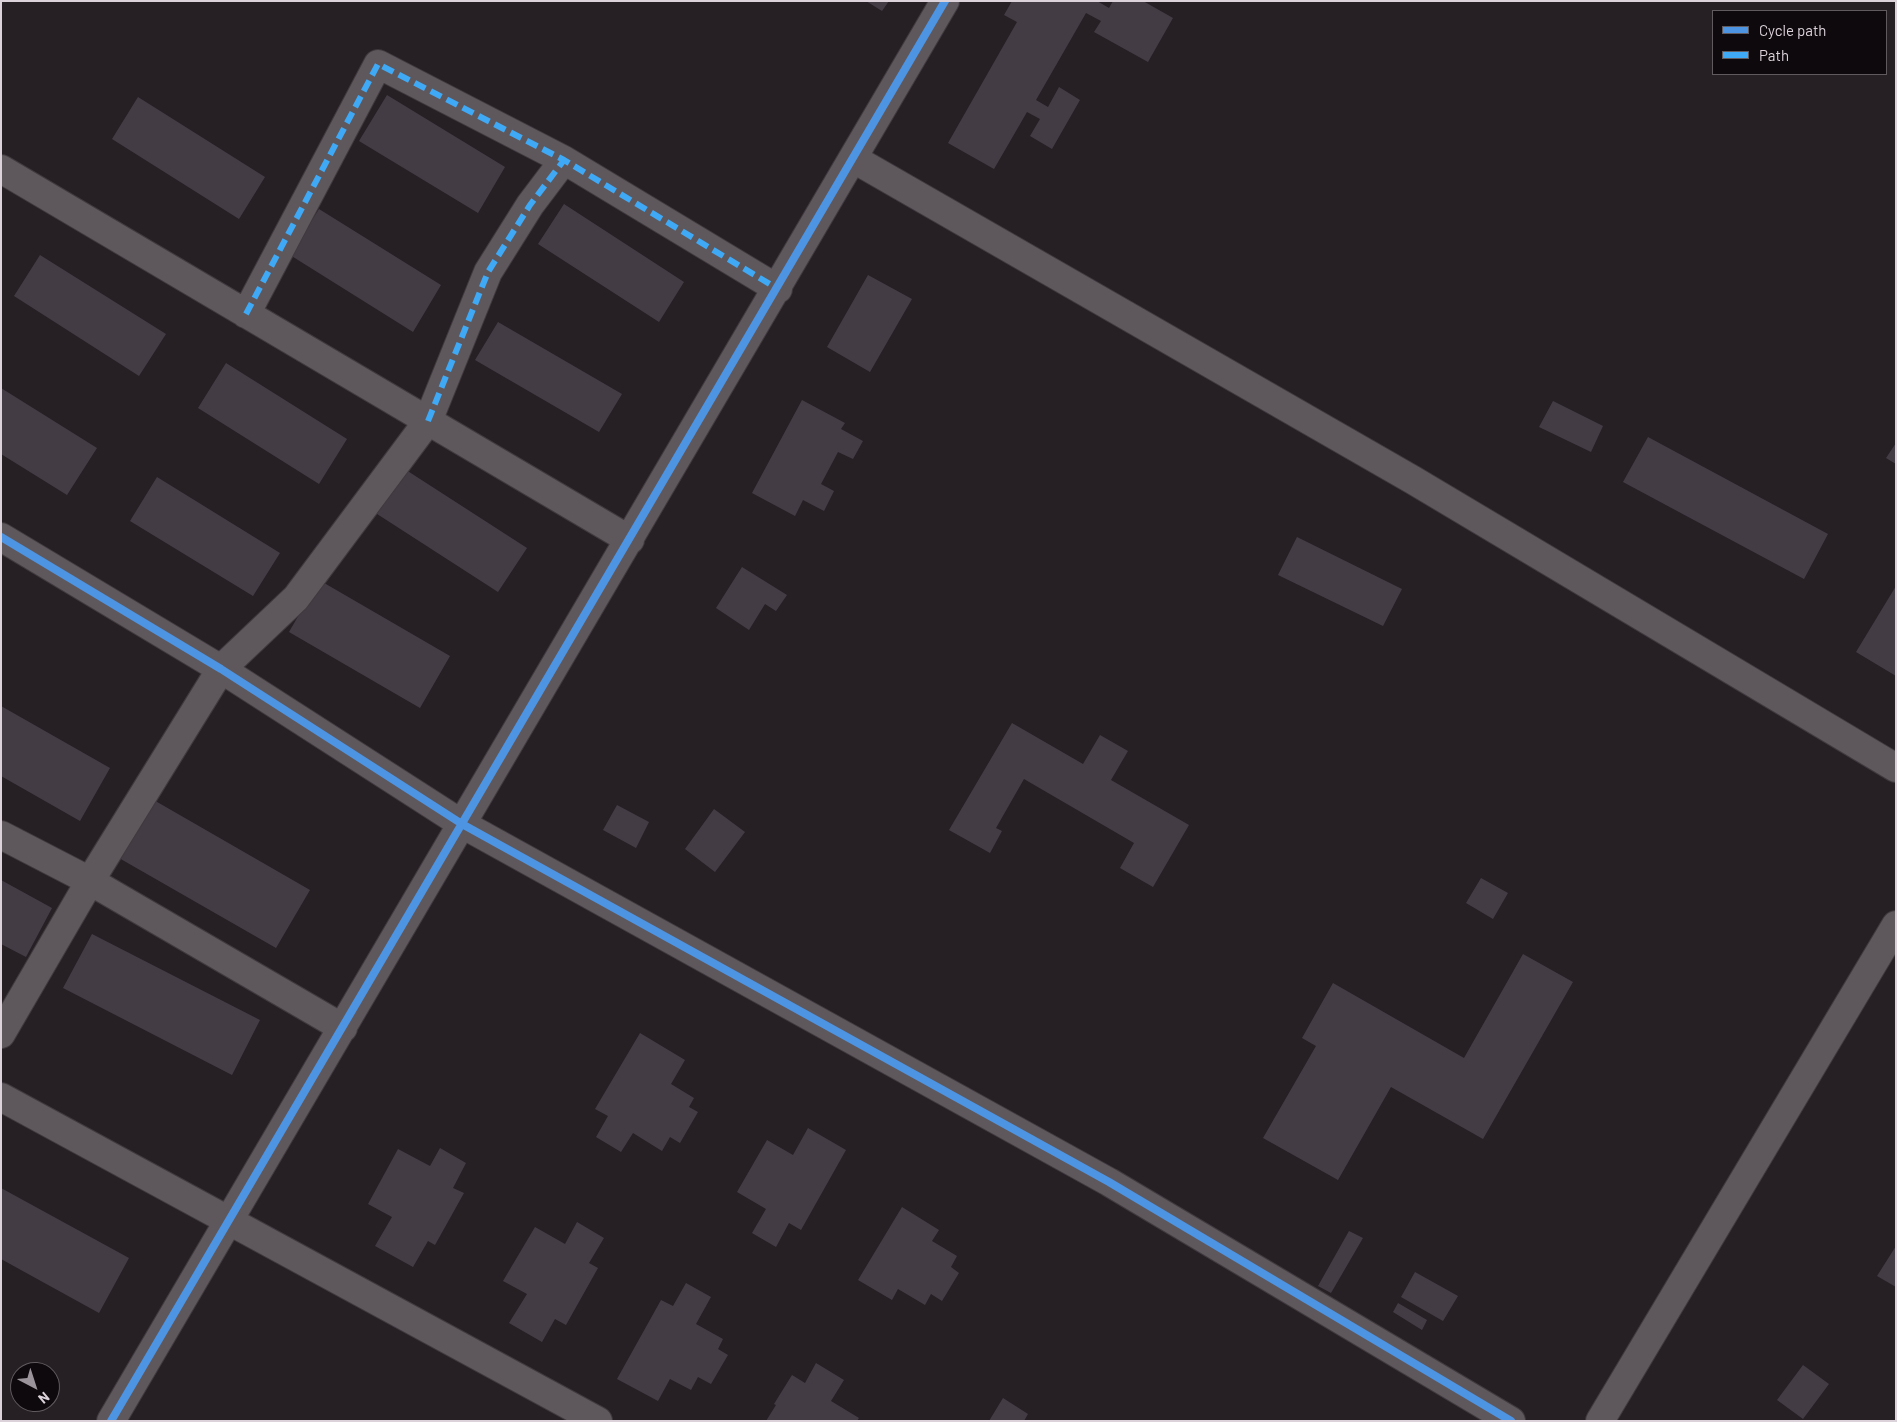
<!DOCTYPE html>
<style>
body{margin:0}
#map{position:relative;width:1897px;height:1422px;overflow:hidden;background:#262025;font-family:Barlow,sans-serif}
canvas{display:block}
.frame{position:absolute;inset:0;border:2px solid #dcd3da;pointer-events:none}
.legend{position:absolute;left:1712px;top:10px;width:175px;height:65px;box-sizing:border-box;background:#0e090d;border:1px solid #605a5f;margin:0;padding:6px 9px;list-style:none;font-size:15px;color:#dcd3da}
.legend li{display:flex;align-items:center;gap:10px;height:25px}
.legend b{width:25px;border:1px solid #605a5f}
.north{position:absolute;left:10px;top:1362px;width:50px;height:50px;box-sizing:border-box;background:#0e090d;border:1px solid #605a5f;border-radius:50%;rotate:140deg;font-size:14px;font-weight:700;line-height:20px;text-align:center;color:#dcd3da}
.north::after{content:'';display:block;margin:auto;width:18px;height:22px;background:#9c949b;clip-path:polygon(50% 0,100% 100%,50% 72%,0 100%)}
</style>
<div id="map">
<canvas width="1897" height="1422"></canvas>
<div class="frame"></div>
<ul class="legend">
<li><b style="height:6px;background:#4d94e3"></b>Cycle path</li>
<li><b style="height:6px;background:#3fa9f5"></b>Path</li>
</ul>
<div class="north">N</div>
</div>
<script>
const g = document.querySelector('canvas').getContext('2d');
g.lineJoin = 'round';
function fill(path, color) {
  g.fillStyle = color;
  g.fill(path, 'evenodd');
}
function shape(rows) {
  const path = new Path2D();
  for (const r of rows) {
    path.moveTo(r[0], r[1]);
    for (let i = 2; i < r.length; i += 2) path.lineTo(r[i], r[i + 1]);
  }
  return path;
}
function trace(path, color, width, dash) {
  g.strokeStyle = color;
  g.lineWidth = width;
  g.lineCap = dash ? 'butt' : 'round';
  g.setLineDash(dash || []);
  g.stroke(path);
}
fill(shape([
 [866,1,889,1,882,11],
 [1012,1,1097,1,1109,8,1113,1,1143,1,1173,18,1148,62,1094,32,1101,21,1086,13,1036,100,1048,107,1059,87,1080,100,1052,149,1030,136,1040,119,1027,112,994,169,948,143,1017,22,1004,15],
 [387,95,505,167,478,213,359,141],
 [138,97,265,177,239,219,112,139],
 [564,204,684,282,659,322,538,244],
 [319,209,441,285,413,332,290,255],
 [40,255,166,334,139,376,14,296],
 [868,275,912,299,870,372,827,347],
 [498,322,622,394,599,432,475,360],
 [226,363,347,439,319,484,198,408],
 [1,388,97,448,67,495,1,454],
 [802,400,845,423,841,429,863,441,853,459,838,452,821,484,834,491,824,511,803,500,795,516,752,493],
 [1553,401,1603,426,1591,452,1539,427],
 [1648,437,1828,534,1804,579,1623,482],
 [1896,443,1896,464,1886,458],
 [403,468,527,548,498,592,374,512],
 [157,477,280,553,253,596,130,521],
 [1297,537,1402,589,1383,626,1278,575],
 [742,567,787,595,776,611,765,604,749,630,716,608],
 [319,580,450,656,420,708,289,632],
 [1896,586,1896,676,1856,652],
 [1,706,110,768,80,821,1,776],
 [1012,723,1083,764,1100,735,1128,751,1111,780,1189,825,1153,887,1120,868,1134,843,1024,779,996,828,1002,831,990,853,949,830],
 [145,795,310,890,276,948,112,854],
 [617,805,649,822,636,848,603,830],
 [714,809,745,832,715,872,685,849],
 [1481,878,1508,893,1493,919,1466,903],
 [1,880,52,908,26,957,1,944],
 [92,934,260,1020,232,1075,63,988],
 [1523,954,1573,982,1483,1139,1391,1087,1338,1180,1263,1138,1316,1046,1302,1038,1333,983,1464,1058],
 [640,1033,685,1060,671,1084,694,1098,689,1107,698,1112,680,1143,670,1137,662,1151,633,1133,621,1152,596,1137,608,1116,595,1109],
 [808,1128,846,1150,801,1230,789,1223,776,1247,752,1233,766,1209,737,1192,767,1140,793,1155],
 [440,1148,466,1163,453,1188,464,1193,435,1245,428,1241,413,1267,375,1246,392,1217,368,1204,398,1149,430,1166],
 [1,1188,129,1258,99,1313,1,1259],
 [902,1207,939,1230,932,1241,957,1256,951,1267,959,1273,942,1301,931,1294,925,1305,898,1289,892,1300,858,1280],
 [577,1222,604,1238,589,1263,598,1268,566,1325,555,1319,542,1342,509,1323,527,1294,503,1281,535,1227,565,1244],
 [1349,1231,1363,1238,1331,1293,1318,1286],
 [1896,1246,1896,1287,1877,1276],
 [1415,1272,1458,1296,1443,1321,1401,1297],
 [686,1283,711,1297,696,1324,723,1339,718,1349,728,1355,711,1384,698,1377,691,1390,670,1379,658,1401,617,1379,661,1300,673,1306],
 [1398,1303,1427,1320,1422,1330,1393,1312],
 [816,1363,844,1380,831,1401,859,1418,857,1421,766,1421,776,1405,774,1404,792,1375,805,1383],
 [1803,1365,1829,1384,1803,1419,1777,1400],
 [1003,1398,1028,1414,1024,1421,989,1421]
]), '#433c45');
const street = shape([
 [854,159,1413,480,1896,768],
 [1,169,630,540],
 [246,314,378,64,564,160,778,289],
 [1,537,221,669,462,824,1109,1182,1511,1421],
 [1,835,90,881,343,1028],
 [1,1034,90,881,221,669,296,598,428,421,488,272,530,205,564,160],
 [1,1097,598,1421],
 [111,1421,945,1],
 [1600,1421,1896,925]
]);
trace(street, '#403a3f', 30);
trace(street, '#5e585d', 28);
trace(shape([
 [246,314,378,64,564,160,778,289],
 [428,421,488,272,530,205,564,160]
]), '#3fa9f5', 6, [12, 6]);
trace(shape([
 [1,537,221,669,462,824,1109,1182,1511,1421],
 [111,1421,945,1]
]), '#4d94e3', 8);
</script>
